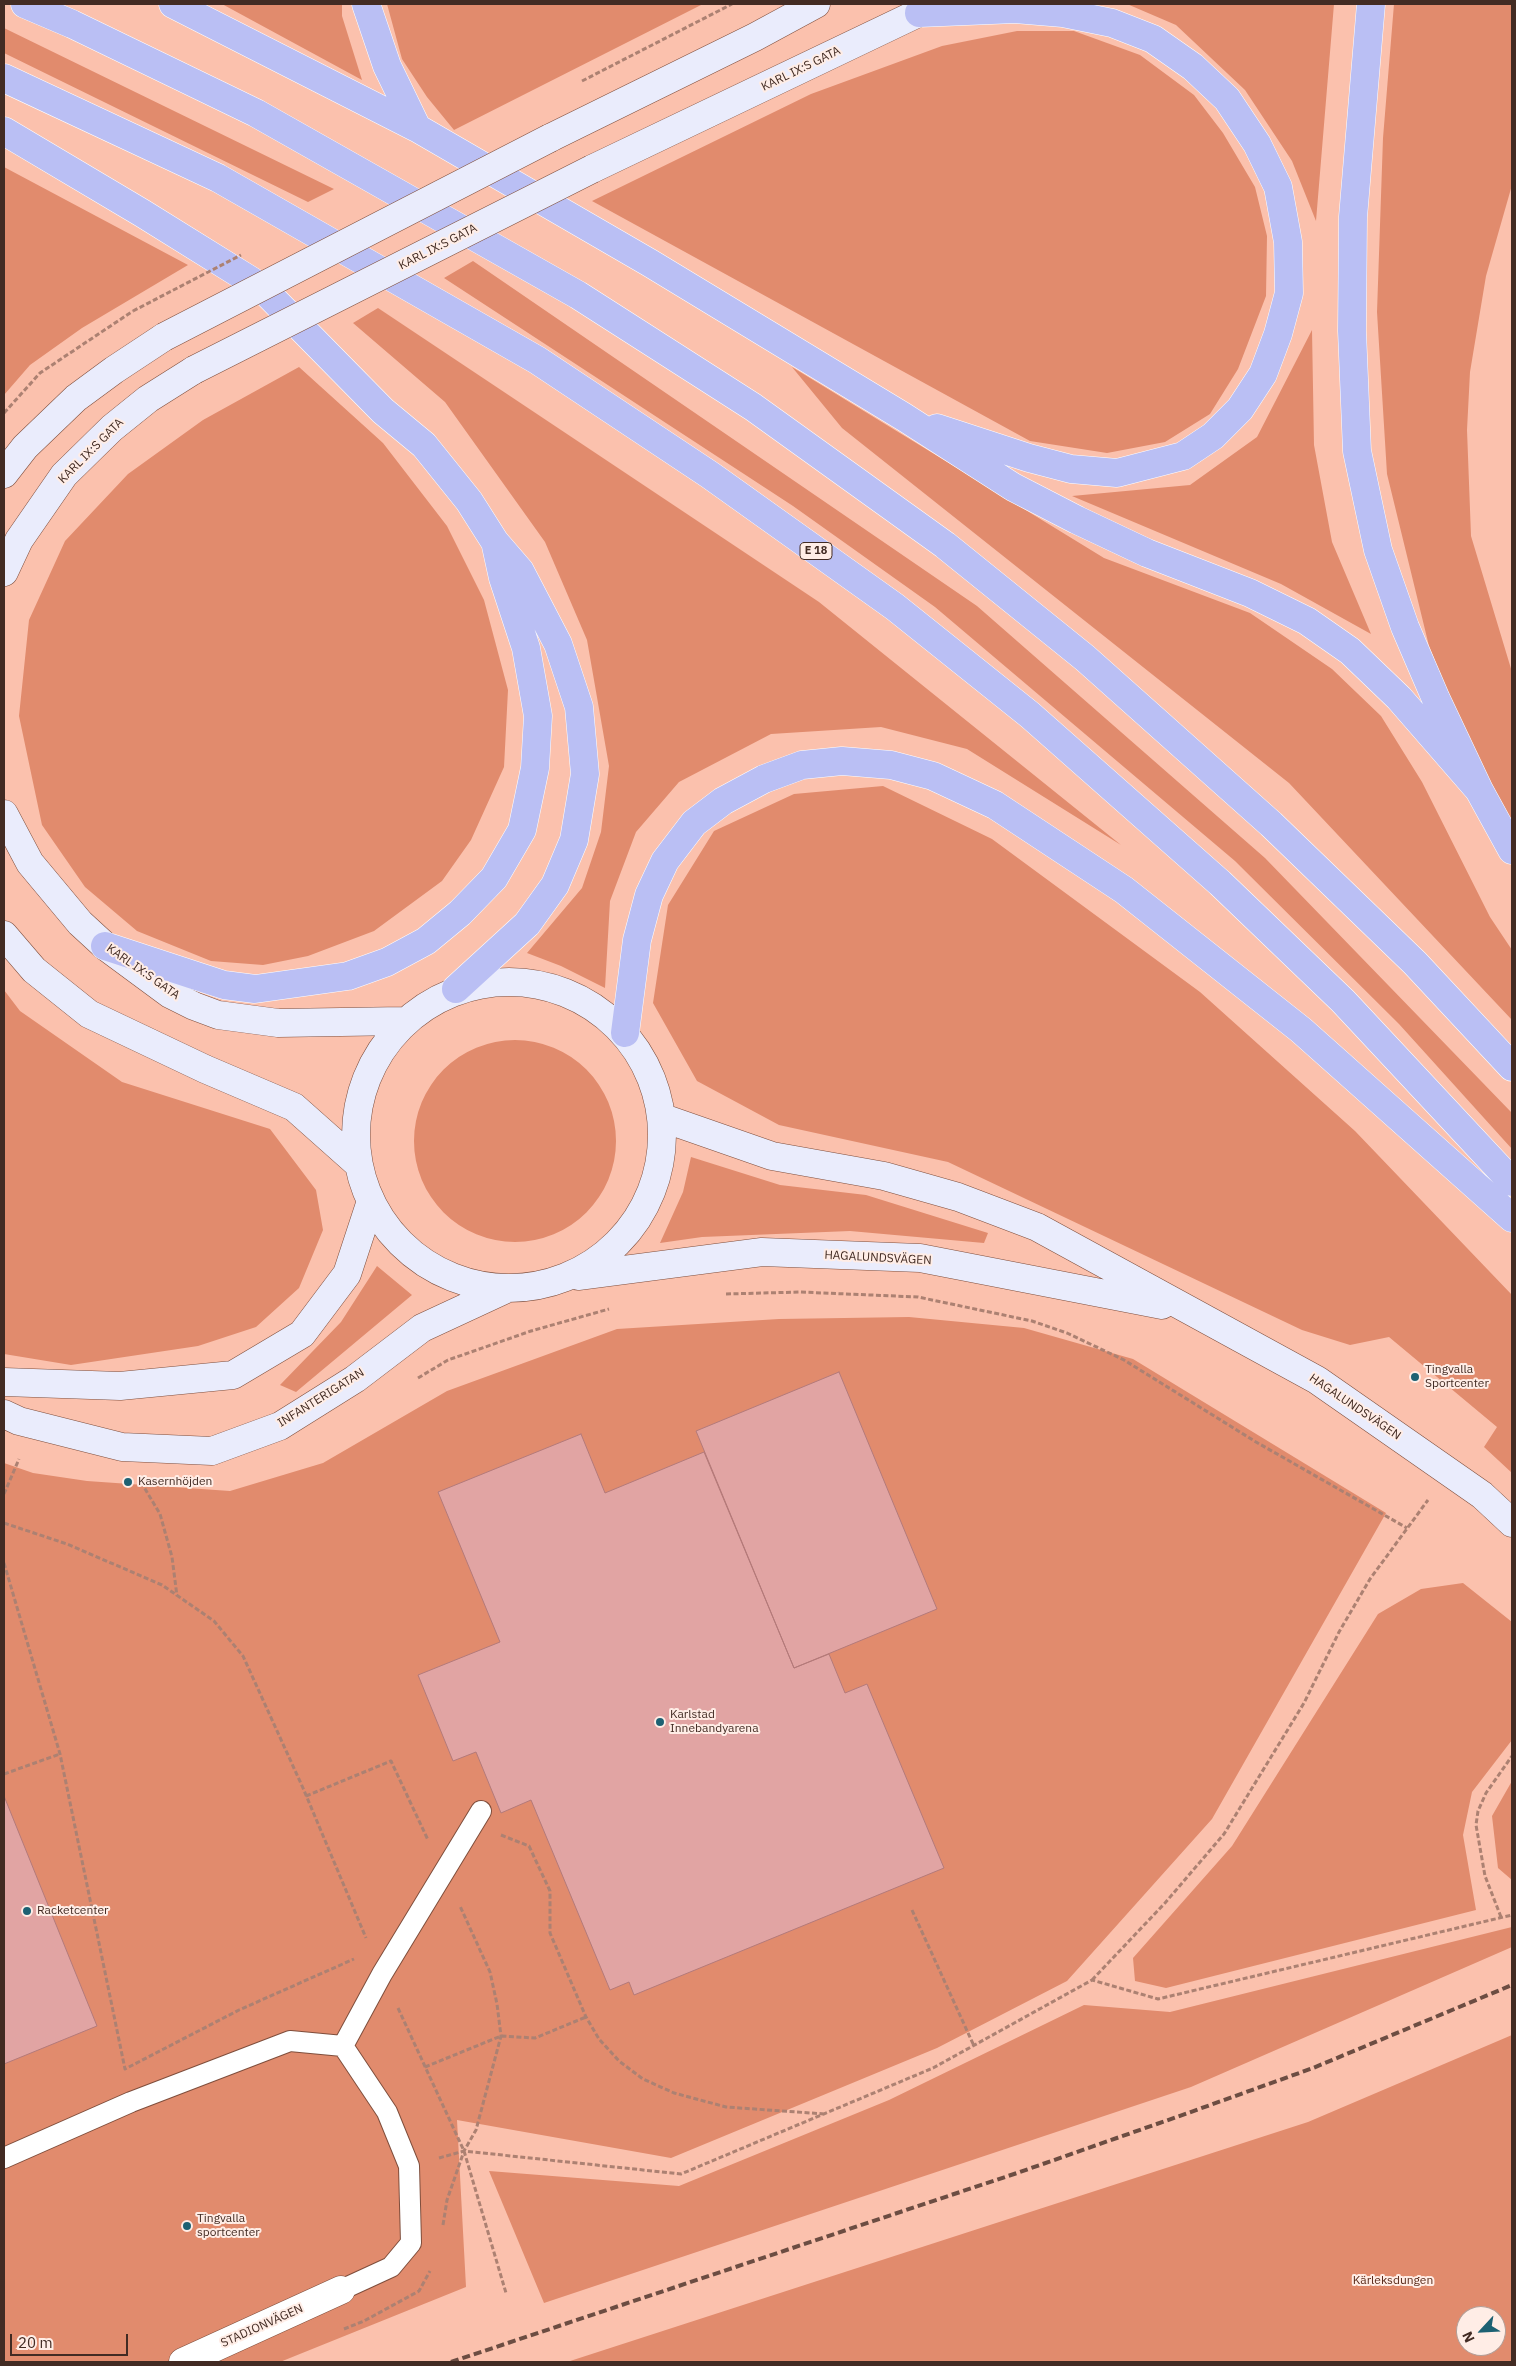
<!DOCTYPE html>
<meta charset="utf-8">
<style>
body{margin:0}
#map{position:relative;width:1516px;height:2366px;overflow:hidden;background:#fbc1ad;font-family:"IBM Plex Sans",sans-serif}
canvas{display:block}
.frame{position:absolute;inset:0;border:5px solid #422b23;pointer-events:none}
.north{position:absolute;left:1456px;top:2306px;width:50px;height:50px;box-sizing:border-box;background:#ffede6;border:1px solid #b39f98;border-radius:50%;rotate:245deg;font-size:14px;font-weight:700;line-height:20px;text-align:center;color:#422b23}
.north::after{content:'';display:block;margin:auto;width:18px;height:22px;background:#1d6173;clip-path:polygon(50% 0,100% 100%,50% 72%,0 100%)}
.scale{position:absolute;left:10px;top:2334px;width:118px;height:22px;box-sizing:border-box;border:2px solid #422b23;border-top:0;padding-left:6px;font-size:15px;line-height:18px;white-space:nowrap;color:#422b23;-webkit-text-stroke:4px #ffede6;paint-order:stroke}
</style>
<div id="map">
<canvas width="1516" height="2366"></canvas>
<div class="frame"></div>
<div class="north">N</div>
<div class="scale">20 m</div>
</div>
<script>
const g = document.querySelector('canvas').getContext('2d');
g.lineJoin = 'round';
function fill(path, color) {
  g.fillStyle = color;
  g.fill(path, 'evenodd');
}
function shape(rows) {
  const path = new Path2D();
  for (const r of rows) {
    if (r.length === 3) {
      path.moveTo(r[0] + r[2], r[1]);
      path.arc(r[0], r[1], r[2], 0, 2 * Math.PI);
      continue;
    }
    path.moveTo(r[0], r[1]);
    for (let i = 2; i < r.length; i += 2) path.lineTo(r[i], r[i + 1]);
  }
  return path;
}
function trace(path, color, width, dash) {
  g.strokeStyle = color;
  g.lineWidth = width;
  g.lineCap = dash ? 'butt' : 'round';
  g.setLineDash(dash || []);
  g.stroke(path);
}
function write(font, color, halo, rows, align = 'center') {
  g.font = font + ' "IBM Plex Sans",sans-serif';
  g.lineWidth = 4;
  g.setLineDash([]);
  g.textBaseline = 'middle';
  g.strokeStyle = halo;
  g.fillStyle = color;
  for (const [text, x, y, turn = 0] of rows) {
    g.save();
    g.translate(x, y);
    g.rotate((+turn || 0) * Math.PI / 180);
    g.textAlign = isNaN(turn) ? turn : align;
    if (halo) g.strokeText(text, 0, 0);
    g.fillText(text, 0, 0);
    g.restore();
  }
}
fill(shape([
 [222,4,342,4,342,16,362,80],
 [387,4,703,4,454,130,427,97,402,59],
 [1127,4,1334,4,1316,221,1292,161,1245,90,1176,25],
 [1394,4,1512,4,1512,185,1486,276,1470,372,1467,430,1471,536,1512,672,1512,822,1462,728,1429,646,1387,474,1377,312,1383,138],
 [4,28,334,189,308,202,4,53],
 [1017,31,1074,31,1140,55,1194,95,1223,133,1255,187,1267,236,1266,296,1238,369,1210,414,1165,442,1107,453,1030,441,592,201,811,94,942,46],
 [4,167,188,265,82,328,30,365,4,395],
 [473,261,977,606,1265,858,1512,1113,1512,1149,1399,1024,1235,861,935,607,793,506,444,278],
 [378,308,819,602,1121,845,967,749,881,727,771,734,679,782,636,832,610,901,605,988,561,966,527,953,582,888,601,832,609,766,587,640,545,542,445,402,353,323],
 [1312,330,1314,445,1332,542,1371,634,1281,584,1072,496,1190,485,1257,437],
 [299,367,383,443,447,526,484,600,508,690,504,767,471,840,442,881,374,931,308,956,263,965,211,961,137,931,85,887,42,825,19,716,29,620,65,541,128,474,203,420],
 [792,367,1104,558,1250,613,1332,669,1381,716,1422,782,1490,917,1512,950,1512,1020,1289,783,842,428],
 [883,786,992,839,1200,992,1355,1131,1512,1295,1512,1473,1484,1447,1497,1427,1389,1337,1350,1345,1302,1330,948,1162,779,1125,697,1081,653,1003,668,905,714,831,794,794],
 [4,990,20,1011,122,1082,270,1129,316,1190,323,1230,299,1288,256,1327,198,1346,71,1365,4,1354],
 [515,1141,101],
 [691,1157,780,1185,866,1195,988,1233,984,1243,850,1231,702,1237,660,1243,683,1192],
 [377,1266,412,1295,296,1392,280,1385,341,1322],
 [909,1317,1024,1328,1133,1359,1386,1513,1212,1819,1067,1981,937,2048,671,2158,457,2120,466,2287,280,2362,4,2362,4,1463,33,1473,87,1481,230,1491,323,1463,447,1391,617,1329,779,1319],
 [1463,1583,1512,1622,1512,1740,1472,1792,1463,1835,1476,1910,1166,1988,1135,1981,1133,1958,1232,1846,1378,1614,1421,1589],
 [1512,1781,1512,1880,1498,1868,1492,1816],
 [1512,1927,1512,1947,1191,2087,544,2303,489,2171,679,2186,889,2100,1084,2005,1170,2012],
 [1512,2035,1512,2362,567,2362,1308,2122],
 [1466,2316,1496,2316,1496,2346,1466,2346]
]), '#e18b6d');
const building = shape([
 [839,1372,937,1609,794,1668,696,1431,839,1372],
 [581,1434,605,1493,704,1452,794,1668,829,1654,845,1693,867,1684,944,1868,634,1995,629,1982,610,1990,531,1800,501,1813,476,1752,453,1761,418,1675,500,1642,438,1492,581,1434],
 [4,1796,97,2026,4,2064,4,1796]
]);
fill(building, '#e1a4a3');
trace(building, '#b47a7a', 1);
const lane = shape([
 [343,2046,382,1974,481,1811],
 [4,2158,131,2102,290,2041,343,2046,387,2112,409,2166,411,2243,391,2267,341,2290]
]);
const street = shape([
 [183,2362,341,2290]
]);
const secondary = shape([
 [550,138,755,37,816,4],
 [592,169,937,4],
 [4,474,25,447,76,398,114,370,164,337],
 [4,572,19,540,64,475,112,428,148,399,194,370],
 [4,814,30,863,80,923,105,946,170,994,194,1006,218,1015,278,1023,404,1021],
 [4,935,34,970,89,1014,205,1069,294,1107,357,1163],
 [509,1135,153],
 [663,1118,772,1156,884,1176,958,1197,1037,1227,1317,1380,1482,1495,1512,1523],
 [578,1276,762,1252,920,1258,1162,1305],
 [4,1382,120,1386,233,1375,302,1334,347,1274,370,1204],
 [4,1414,19,1421,122,1447,212,1451,280,1426,355,1379,422,1328,506,1289]
]);
const highway = shape([
 [25,4,72,24,256,113,578,295,753,407,945,545,1085,658,1271,824,1415,963,1512,1067],
 [173,4,417,128,650,263,904,417,1013,487,1077,520,1147,553,1250,593,1307,621,1350,651,1399,698,1479,790],
 [366,4,387,66,417,128],
 [1371,4,1353,217,1352,331,1357,451,1378,550,1405,627,1436,699,1479,790,1512,850],
 [919,13,1015,9,1063,13,1112,23,1153,39,1193,67,1227,99,1257,144,1278,187,1288,242,1289,293,1278,334,1263,374,1240,409,1213,436,1183,456,1117,473,1071,469,1029,458,937,428],
 [4,78,218,178,537,360,710,475,895,607,1030,715,1220,883,1343,1001,1512,1182],
 [4,131,142,213,261,287,383,411,424,445,469,501,495,542,520,571,558,644,579,707,585,774,574,840,555,885,527,924,456,989],
 [105,946,224,985,255,989,348,976,387,962,426,941,460,913,494,878,522,830,535,768,538,716,526,648,503,578,496,546],
 [625,1033,637,940,649,895,665,861,694,823,723,801,764,779,802,765,842,761,891,765,933,776,995,805,1124,890,1301,1030,1512,1218]
]);
trace(lane, '#7f4e3c', 22);
trace(street, '#7f4e3c', 29);
trace(secondary, '#7f4e3c', 29);
trace(highway, '#fff', 29);
trace(shape([
 [582,81,732,4],
 [4,413,40,373,133,311],
 [726,1294,800,1292,918,1297,1032,1321,1067,1333,1124,1360,1256,1442,1407,1528],
 [418,1378,448,1360,531,1331,609,1309],
 [141,1482,160,1514,172,1557,177,1596],
 [4,1494,19,1459],
 [4,1523,67,1544,162,1585,214,1621,243,1656,303,1788,366,1938],
 [4,1563,60,1754,125,2069,239,2010,354,1959],
 [4,1774,60,1754],
 [306,1796,391,1761,428,1840],
 [501,1835,529,1846,550,1891,550,1933,586,2017,599,2039,619,2061,643,2079,674,2093,726,2107,825,2114],
 [912,1910,974,2046],
 [1501,1917,1485,1876,1476,1825,1478,1811,1486,1793,1512,1756],
 [1092,1980,1165,1903,1224,1834,1304,1703,1339,1632,1370,1579,1428,1500],
 [398,2008,464,2151,506,2293],
 [425,2067,501,2036,535,2038,586,2017],
 [439,2158,464,2151,681,2174,933,2068,1092,1980,1158,1999,1512,1915],
 [443,2225,447,2200,464,2151,476,2130,501,2036,497,2004,490,1972,460,1906],
 [344,2329,364,2321,419,2291,430,2271]
]), '#ac8172', 3, [5, 2.5]);
trace(lane, '#fff', 20);
trace(street, '#fff', 28);
trace(secondary, '#eaecfc', 28);
trace(highway, '#babff4', 28);
trace(shape([
 [451,2362,1020,2172,1188,2113,1313,2068,1512,1985]
]), '#6c4d42', 4, [8, 4]);
const secondaryBridge = shape([
 [164,337,550,138],
 [194,370,592,169]
]);
trace(secondaryBridge, '#7f4e3c', 29, []);
trace(shape([
 [133,311,241,255]
]), '#ac8172', 3, [5, 2.5]);
trace(secondaryBridge, '#eaecfc', 28);
for (const [x, y, r, color] of [
 [1415,1377,5,"#1d6173"],
 [128,1482,5,"#1d6173"],
 [660,1722,5,"#1d6173"],
 [27,1911,5,"#1d6173"],
 [187,2226,5,"#1d6173"]
]) {
  const dot = new Path2D();
  dot.arc(x, y, r, 0, 2 * Math.PI);
  g.fillStyle = color;
  g.fill(dot);
  trace(dot, '#ffede6', 2);
}
for (const [x, y, w] of [
 [816,551,32]
]) {
  const box = new Path2D();
  box.roundRect(x - w / 2, y - 8.5, w, 17, 4);
  g.fillStyle = '#ffede6';
  g.fill(box);
  trace(box, '#422b23', 1);
}
write('bold 11px', '#422b23', null, [
 ["E 18",816,551]
]);
write('12px', '#422b23', '#ffede6', [
 ["KARL IX:S GATA",801,69,-26],
 ["KARL IX:S GATA",438,247,-27],
 ["KARL IX:S GATA",91,451,-45],
 ["KARL IX:S GATA",143,972,35],
 ["HAGALUNDSVÄGEN",878,1258,3],
 ["INFANTERIGATAN",321,1398,-32],
 ["HAGALUNDSVÄGEN",1355,1407,34],
 ["STADIONVÄGEN",262,2326,-24]
]);
write('12px', '#422b23', '#ffede6', [
 ["Tingvalla",1425,1370],
 ["Sportcenter",1425,1384],
 ["Kasernhöjden",138,1482],
 ["Karlstad",670,1715],
 ["Innebandyarena",670,1729],
 ["Racketcenter",37,1911],
 ["Tingvalla",197,2219],
 ["sportcenter",197,2233]
], 'left');
write('12px', '#592918', '#ffede6', [
 ["Kärleksdungen",1393,2281]
]);
</script>
